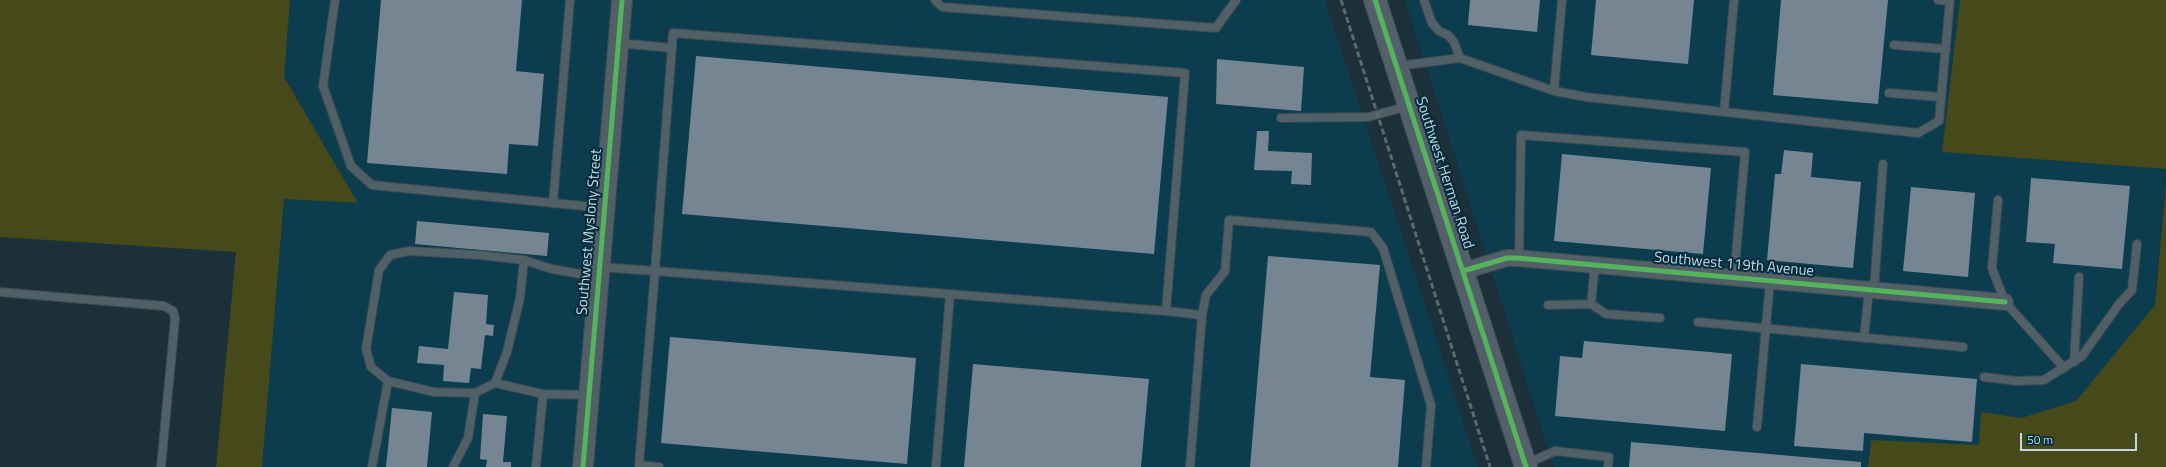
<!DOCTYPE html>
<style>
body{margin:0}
#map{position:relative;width:2166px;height:467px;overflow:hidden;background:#1b3039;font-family:"Titillium Web",sans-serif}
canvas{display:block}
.scale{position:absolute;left:2020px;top:433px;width:117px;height:18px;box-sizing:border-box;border:2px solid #c3d7e1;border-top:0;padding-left:5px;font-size:12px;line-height:14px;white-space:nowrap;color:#c3d7e1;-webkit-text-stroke:3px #022b3c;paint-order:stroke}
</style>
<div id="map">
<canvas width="2166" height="467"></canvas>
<div class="scale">50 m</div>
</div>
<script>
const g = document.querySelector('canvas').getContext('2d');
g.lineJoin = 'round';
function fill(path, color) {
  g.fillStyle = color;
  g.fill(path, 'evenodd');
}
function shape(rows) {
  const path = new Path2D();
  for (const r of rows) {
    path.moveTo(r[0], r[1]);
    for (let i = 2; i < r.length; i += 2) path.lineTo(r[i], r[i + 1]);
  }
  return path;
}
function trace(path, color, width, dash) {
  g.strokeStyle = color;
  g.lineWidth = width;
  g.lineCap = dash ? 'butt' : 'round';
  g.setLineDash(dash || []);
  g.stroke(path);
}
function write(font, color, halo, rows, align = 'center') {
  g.font = font + ' "Titillium Web",sans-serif';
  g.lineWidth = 4;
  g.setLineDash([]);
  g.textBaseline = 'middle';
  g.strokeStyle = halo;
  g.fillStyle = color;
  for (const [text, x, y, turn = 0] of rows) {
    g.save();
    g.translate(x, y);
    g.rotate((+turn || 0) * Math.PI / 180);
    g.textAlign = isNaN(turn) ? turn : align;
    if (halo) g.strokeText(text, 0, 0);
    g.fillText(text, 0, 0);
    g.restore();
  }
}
fill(shape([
 [290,0,1325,0,1478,467,262,467,284,199,358,203,284,76],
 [1405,0,1960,0,1942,152,2166,169,2155,305,2076,402,2021,418,1981,412,1979,445,1871,440,1868,467,1554,467]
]), '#0c3d4f');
fill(shape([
 [0,0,290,0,284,77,358,203,284,199,262,467,216,467,236,252,0,237],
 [1960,0,2166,0,2166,169,1942,152],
 [2166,183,2166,467,1868,467,1871,440,1979,445,1981,412,2021,418,2076,401,2155,305]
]), '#464919');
fill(shape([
 [381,0,522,0,516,71,544,74,538,146,509,144,507,174,367,163],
 [1470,0,1540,0,1537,32,1468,25],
 [1596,0,1694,0,1688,64,1591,55],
 [1781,0,1888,0,1878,104,1773,95],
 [696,56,1168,97,1154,254,682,214],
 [1217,59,1304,67,1301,111,1216,104],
 [1257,131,1269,131,1268,151,1312,153,1311,185,1291,184,1292,171,1254,170],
 [1784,150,1813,153,1811,177,1861,182,1853,268,1767,260,1775,174,1781,174],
 [1562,154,1711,168,1703,254,1554,241],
 [2031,178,2130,186,2122,269,2053,263,2055,244,2026,242],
 [1911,187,1975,193,1968,277,1903,271],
 [417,221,549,233,547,256,415,244],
 [1268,256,1380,265,1370,377,1405,380,1398,467,1250,467],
 [454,292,488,295,486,324,494,325,493,336,485,335,481,369,471,368,469,383,443,381,444,365,417,363,419,346,448,349],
 [670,337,916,358,907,464,661,443],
 [1584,341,1732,354,1725,431,1555,416,1560,356,1582,358],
 [973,364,1149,379,1141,467,964,467],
 [1801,364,1977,379,1972,442,1864,433,1863,451,1794,446],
 [392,408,432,412,427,467,386,467],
 [483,414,507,416,503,462,511,462,511,467,486,467,487,460,480,459],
 [1631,442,1861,462,1861,467,1629,467]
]), '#758692');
const service = shape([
 [335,0,323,86,351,166,372,185,553,203],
 [570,0,553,203,604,208],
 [935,0,942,7,1216,28,1236,0],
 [1424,0,1432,23,1439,31,1448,35,1454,42,1460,58],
 [1938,0,1950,1],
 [618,43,672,48],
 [1894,45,1946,49],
 [1398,66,1460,58,1554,91,1586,97,1918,133,1939,121,1950,0],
 [1554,91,1562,0],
 [1889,93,1941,97],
 [1724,112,1734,0],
 [1281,118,1368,117,1409,106],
 [1998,200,1992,268,2005,302,2064,368],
 [1519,258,1521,135,1745,152,1734,277],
 [1595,265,1591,304,1606,314,1660,318],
 [600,267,655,271,1166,311,1185,73,673,33,655,271,639,465,659,467],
 [1874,290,1883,164],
 [0,292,164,306,173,311,175,319,161,467],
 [1548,305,1591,304],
 [1166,311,1202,315],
 [1698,322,1963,347],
 [1864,338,1869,290],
 [2074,362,2079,277],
 [1984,377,2017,381,2044,380,2082,356,2119,304,2132,290,2137,244],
 [495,383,507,352,520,298,524,260],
 [589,395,543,394,495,383,475,393,434,392,388,381,371,367,366,349,379,270,390,255,409,251,479,255,524,260,552,269,598,277],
 [1757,427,1770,281],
 [1526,464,1555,451,1609,457,1608,467],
 [372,467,388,381],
 [453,467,468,438,475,393],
 [536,467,543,394],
 [936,467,950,294],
 [1190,467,1202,315,1206,295,1225,271,1229,220,1371,232,1383,248,1431,405,1426,467]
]);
const minor = shape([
 [1463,271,1507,258,1517,258,2005,302]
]);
const tertiary = shape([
 [583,467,622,0]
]);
const secondary = shape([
 [1375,0,1526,467]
]);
trace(service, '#3a4a51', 10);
trace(minor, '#3a4a51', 18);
trace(tertiary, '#3a4a51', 22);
trace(secondary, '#3a4a51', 24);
trace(service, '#515f66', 8);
trace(minor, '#515f66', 16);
trace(tertiary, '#515f66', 20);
trace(secondary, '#536069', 22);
trace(shape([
 [1341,0,1490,467]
]), '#5c6a6f', 3, [6, 3]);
trace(shape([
 [1375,0,1526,467],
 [1463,271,1507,258,1517,258,2005,302],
 [583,467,622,0]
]), '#56b35d', 5);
write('15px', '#c3d7e1', '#022b3c', [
 ["Southwest Herman Road",1444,173,72],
 ["Southwest Myslony Street",590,232,-85],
 ["Southwest 119th Avenue",1734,265,5]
]);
</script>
